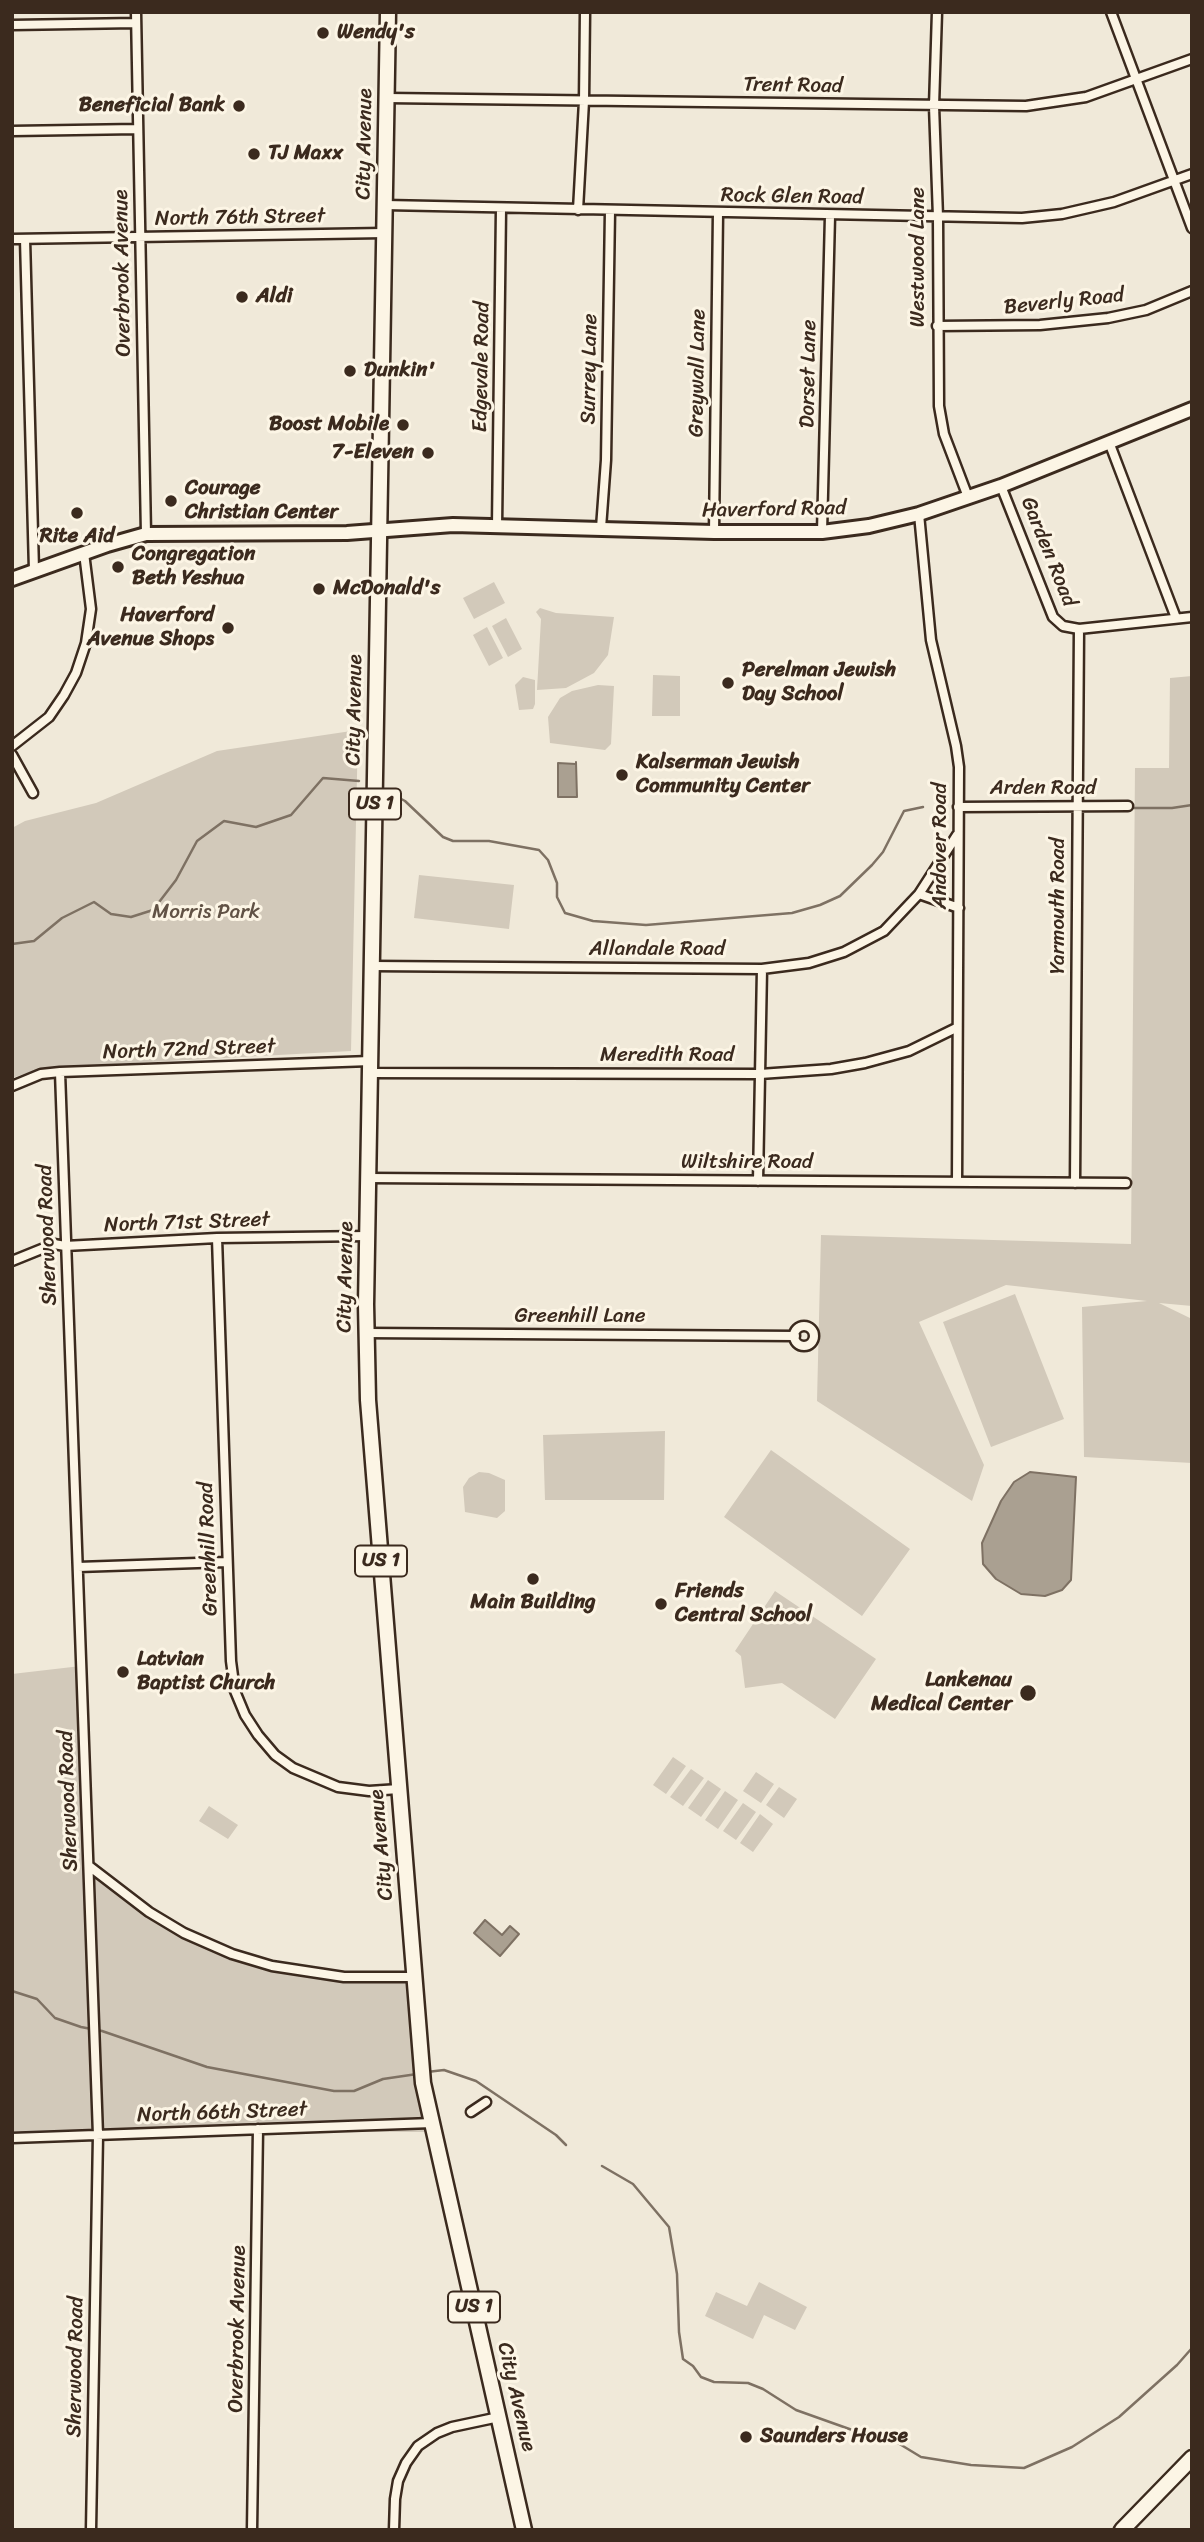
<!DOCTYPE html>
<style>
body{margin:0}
#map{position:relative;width:1204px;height:2542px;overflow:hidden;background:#f0e9d9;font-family:Sriracha,sans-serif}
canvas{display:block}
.frame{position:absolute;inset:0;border:14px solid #3b2a1e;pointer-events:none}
</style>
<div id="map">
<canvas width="1204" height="2542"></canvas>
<div class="frame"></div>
</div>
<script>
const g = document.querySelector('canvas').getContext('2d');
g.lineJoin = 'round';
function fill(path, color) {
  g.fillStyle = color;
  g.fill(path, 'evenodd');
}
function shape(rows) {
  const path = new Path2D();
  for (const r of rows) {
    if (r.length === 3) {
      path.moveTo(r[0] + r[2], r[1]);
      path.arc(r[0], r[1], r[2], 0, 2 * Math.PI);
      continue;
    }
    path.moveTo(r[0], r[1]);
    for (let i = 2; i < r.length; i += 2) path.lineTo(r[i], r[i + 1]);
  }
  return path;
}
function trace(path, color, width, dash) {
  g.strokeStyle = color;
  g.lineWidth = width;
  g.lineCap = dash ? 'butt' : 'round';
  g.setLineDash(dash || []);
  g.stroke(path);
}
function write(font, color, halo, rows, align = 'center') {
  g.font = font + ' Sriracha,sans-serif';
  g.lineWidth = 6;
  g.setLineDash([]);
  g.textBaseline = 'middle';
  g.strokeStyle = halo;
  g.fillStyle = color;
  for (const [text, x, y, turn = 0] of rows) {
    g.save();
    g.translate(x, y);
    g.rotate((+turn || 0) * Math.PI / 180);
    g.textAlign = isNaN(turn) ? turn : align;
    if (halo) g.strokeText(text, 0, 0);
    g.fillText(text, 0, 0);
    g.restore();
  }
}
fill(shape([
 [494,582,505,603,474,619,463,598],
 [540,608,556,613,614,617,608,655,594,673,566,688,537,690,541,619,536,612],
 [506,618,522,649,508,657,492,626],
 [487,627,503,658,489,666,473,635],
 [653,675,680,676,680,716,652,716],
 [1192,676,1192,1306,1159,1303,1192,1319,1192,1463,1084,1457,1082,1307,1147,1301,1006,1285,919,1322,984,1465,972,1501,817,1401,821,1235,1131,1244,1135,768,1169,768,1170,678],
 [523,677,535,680,535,704,533,709,519,710,515,685],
 [598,685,614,686,611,744,605,750,550,743,548,717,560,698,572,691],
 [358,730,351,1051,42,1068,12,1078,12,828,25,821,96,803,217,751],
 [419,875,514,885,509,929,414,918],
 [1015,1294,1064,1419,991,1447,943,1322],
 [665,1431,664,1500,545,1500,543,1435],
 [771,1450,910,1549,862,1616,724,1517],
 [479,1472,489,1473,505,1480,505,1511,497,1518,465,1512,463,1487,469,1478],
 [775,1591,876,1659,835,1719,782,1683,745,1688,741,1656,735,1651],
 [81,1666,86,1866,141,1909,271,1969,335,1981,408,1982,430,2132,12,2132,12,1674],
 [673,1757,686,1766,666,1794,653,1785],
 [691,1769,704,1778,683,1806,670,1797],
 [756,1772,774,1784,761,1803,743,1791],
 [708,1780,721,1789,701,1817,688,1808],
 [779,1787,797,1799,784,1818,766,1805],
 [725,1791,738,1800,718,1829,705,1820],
 [743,1803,756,1812,736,1840,723,1831],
 [209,1806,238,1825,228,1839,199,1821],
 [760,1814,773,1824,753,1852,740,1843],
 [759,2282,807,2307,795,2330,764,2315,753,2339,705,2316,716,2292,747,2306]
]), '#d2c9ba');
const water = shape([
 [576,762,577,797,558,797,558,763,576,764,576,762],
 [1030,1472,1076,1477,1071,1580,1062,1590,1045,1596,1021,1594,996,1579,983,1564,982,1543,1001,1501,1014,1482,1030,1472],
 [485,1920,502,1935,510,1926,519,1934,500,1956,474,1933,485,1920]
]);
fill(water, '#aaa091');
trace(water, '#7e7163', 2);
trace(shape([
 [392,794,405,801,443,837,453,841,489,841,539,850,548,860,557,883,557,897,565,913,593,921,646,925,792,913,820,905,840,896,872,865,883,852,904,811,923,807],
 [1133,808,1172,808,1192,805],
 [12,944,34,941,62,918,94,902,111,914,131,917,153,910,176,880,197,841,224,821,256,827,291,815,323,778,359,781],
 [12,1991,37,1999,55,2018,81,2027,102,2031,207,2067,334,2091,354,2091,383,2079,417,2074],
 [427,2072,444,2070,476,2081,556,2135,566,2145],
 [602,2166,633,2184,669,2227,677,2274,679,2332,683,2359,693,2366,701,2377,714,2382,748,2383,763,2389,796,2410,855,2431,893,2440,921,2457,971,2465,1024,2468,1072,2447,1119,2417,1177,2365,1192,2348]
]), '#7e7163', 2.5);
const minor = shape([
 [136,12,146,534],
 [937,12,934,106,938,217,939,406,944,434,968,497],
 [1111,12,1192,228],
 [12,25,136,23],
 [387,98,1026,106,1086,97,1192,59],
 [12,131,137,129],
 [385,205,1022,218,1062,214,1114,202,1192,174],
 [578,210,584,101,585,12],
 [12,239,384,233],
 [25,239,34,570],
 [937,326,1040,325,1108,318,1146,310,1192,291],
 [1109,442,1176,618],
 [1001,486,1053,617,1063,626,1079,629,1192,617],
 [919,514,931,640,956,746,959,767,957,1182],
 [497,526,501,209],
 [601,528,606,460,610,211],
 [714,532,718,213],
 [822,532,830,216],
 [12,746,49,717,64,695,76,673,86,643,91,609,84,553],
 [12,755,33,793],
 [958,807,1128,806],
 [919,894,959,908],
 [372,966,762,969,809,963,844,952,884,931,919,894,957,835],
 [60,1072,98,2135,91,2530],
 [370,1073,760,1074,831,1069,865,1063,909,1051,956,1028],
 [12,1086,41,1074,60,1072,370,1061],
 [368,1178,1126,1183],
 [758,1181,762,969],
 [1075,1183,1079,629],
 [217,1238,231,1661,235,1691,245,1715,258,1735,275,1755,293,1768,338,1787,369,1791,399,1789],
 [12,1261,54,1244,65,1246,217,1238,367,1236],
 [804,1336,10],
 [366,1333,795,1336],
 [78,1567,227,1562],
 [89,1866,149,1912,184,1933,232,1954,272,1966,344,1977,414,1977],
 [471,2112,486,2102],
 [12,2138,432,2123],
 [252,2530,258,2129],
 [394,2530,395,2499,398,2481,406,2463,418,2446,437,2433,452,2427,499,2417]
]);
const primary = shape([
 [12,579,107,545,146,534,347,533,453,525,714,532,822,532,869,526,919,514,1001,486,1192,409]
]);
const trunk = shape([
 [388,12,366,1304,368,1400,423,2083,524,2530],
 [1122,2530,1192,2458]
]);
trace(minor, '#3b2a1e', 13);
trace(primary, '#3b2a1e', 18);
trace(trunk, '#3b2a1e', 19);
trace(minor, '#fcf5e5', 8);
trace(primary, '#fcf5e5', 12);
trace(trunk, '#fcf5e5', 14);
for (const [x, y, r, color] of [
 [323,33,7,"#3b2a1e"],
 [239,106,7,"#3b2a1e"],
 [254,154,7,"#3b2a1e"],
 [242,297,7,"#3b2a1e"],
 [350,371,7,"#3b2a1e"],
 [403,425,7,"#3b2a1e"],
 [428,453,7,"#3b2a1e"],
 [171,501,7,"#3b2a1e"],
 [77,513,7,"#3b2a1e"],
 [118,567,7,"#3b2a1e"],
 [319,589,7,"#3b2a1e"],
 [228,628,7,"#3b2a1e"],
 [728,683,7,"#3b2a1e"],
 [622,775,7,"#3b2a1e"],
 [533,1579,7,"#3b2a1e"],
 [661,1604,7,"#3b2a1e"],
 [123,1672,7,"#3b2a1e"],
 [1028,1693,9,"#3b2a1e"],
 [746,2437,7,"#3b2a1e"]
]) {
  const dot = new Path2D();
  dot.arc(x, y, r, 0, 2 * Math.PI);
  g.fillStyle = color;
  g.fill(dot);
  trace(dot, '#fcf5e5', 2.5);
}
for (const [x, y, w] of [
 [375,804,52],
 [381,1561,52],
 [474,2307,52]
]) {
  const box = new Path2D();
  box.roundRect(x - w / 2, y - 15.5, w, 31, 5);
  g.fillStyle = '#fcf5e5';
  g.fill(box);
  trace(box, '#3b2a1e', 2);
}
write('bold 19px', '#3b2a1e', null, [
 ["US 1",375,804],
 ["US 1",381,1561],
 ["US 1",474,2307]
]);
write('bold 21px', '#3b2a1e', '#fcf5e5', [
 ["Wendy's",337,33],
 ["Beneficial Bank",225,106,"right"],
 ["TJ Maxx",268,154],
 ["Aldi",256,297],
 ["Dunkin'",364,371],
 ["Boost Mobile",389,425,"right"],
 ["7-Eleven",414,453,"right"],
 ["Courage",185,489],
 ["Christian Center",185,513],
 ["Rite Aid",77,537,"center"],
 ["Congregation",132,555],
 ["Beth Yeshua",132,579],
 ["McDonald's",333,589],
 ["Haverford",214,616,"right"],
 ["Avenue Shops",214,640,"right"],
 ["Perelman Jewish",742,671],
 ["Day School",742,695],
 ["Kalserman Jewish",636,763],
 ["Community Center",636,787],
 ["Friends",675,1592],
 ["Central School",675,1616],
 ["Main Building",533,1603,"center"],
 ["Latvian",137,1660],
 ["Baptist Church",137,1684],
 ["Lankenau",1012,1681,"right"],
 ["Medical Center",1012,1705,"right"],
 ["Saunders House",760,2437]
], 'left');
write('21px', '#3b2a1e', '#fcf5e5', [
 ["Trent Road",793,86,1],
 ["City Avenue",365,144,-89],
 ["Rock Glen Road",792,197,1],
 ["North 76th Street",240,218,-1],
 ["Westwood Lane",919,257,-90],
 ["Overbrook Avenue",123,273,-91],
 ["Beverly Road",1064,302,-6],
 ["Edgevale Road",482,367,-89],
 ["Surrey Lane",590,369,-89],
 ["Greywall Lane",698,373,-89],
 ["Dorset Lane",809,374,-89],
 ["Haverford Road",774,510,-1],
 ["Garden Road",1048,552,68],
 ["City Avenue",355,710,-89],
 ["Arden Road",1043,789],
 ["Andover Road",941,846,-90],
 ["Yarmouth Road",1059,906,-90],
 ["Allandale Road",657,950],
 ["North 72nd Street",189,1050,-2],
 ["Meredith Road",667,1056],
 ["Wiltshire Road",747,1163],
 ["North 71st Street",187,1223,-2],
 ["Sherwood Road",48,1235,-92],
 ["City Avenue",346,1277,-89],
 ["Greenhill Lane",580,1317],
 ["Greenhill Road",209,1549,-92],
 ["Sherwood Road",69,1801,-92],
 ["City Avenue",382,1845,-95],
 ["North 66th Street",222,2113,-2],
 ["Overbrook Avenue",238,2329,-89],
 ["Sherwood Road",76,2367,-89],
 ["City Avenue",516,2397,77]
]);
write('21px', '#615245', '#fcf5e5', [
 ["Morris Park",206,913]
]);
</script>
